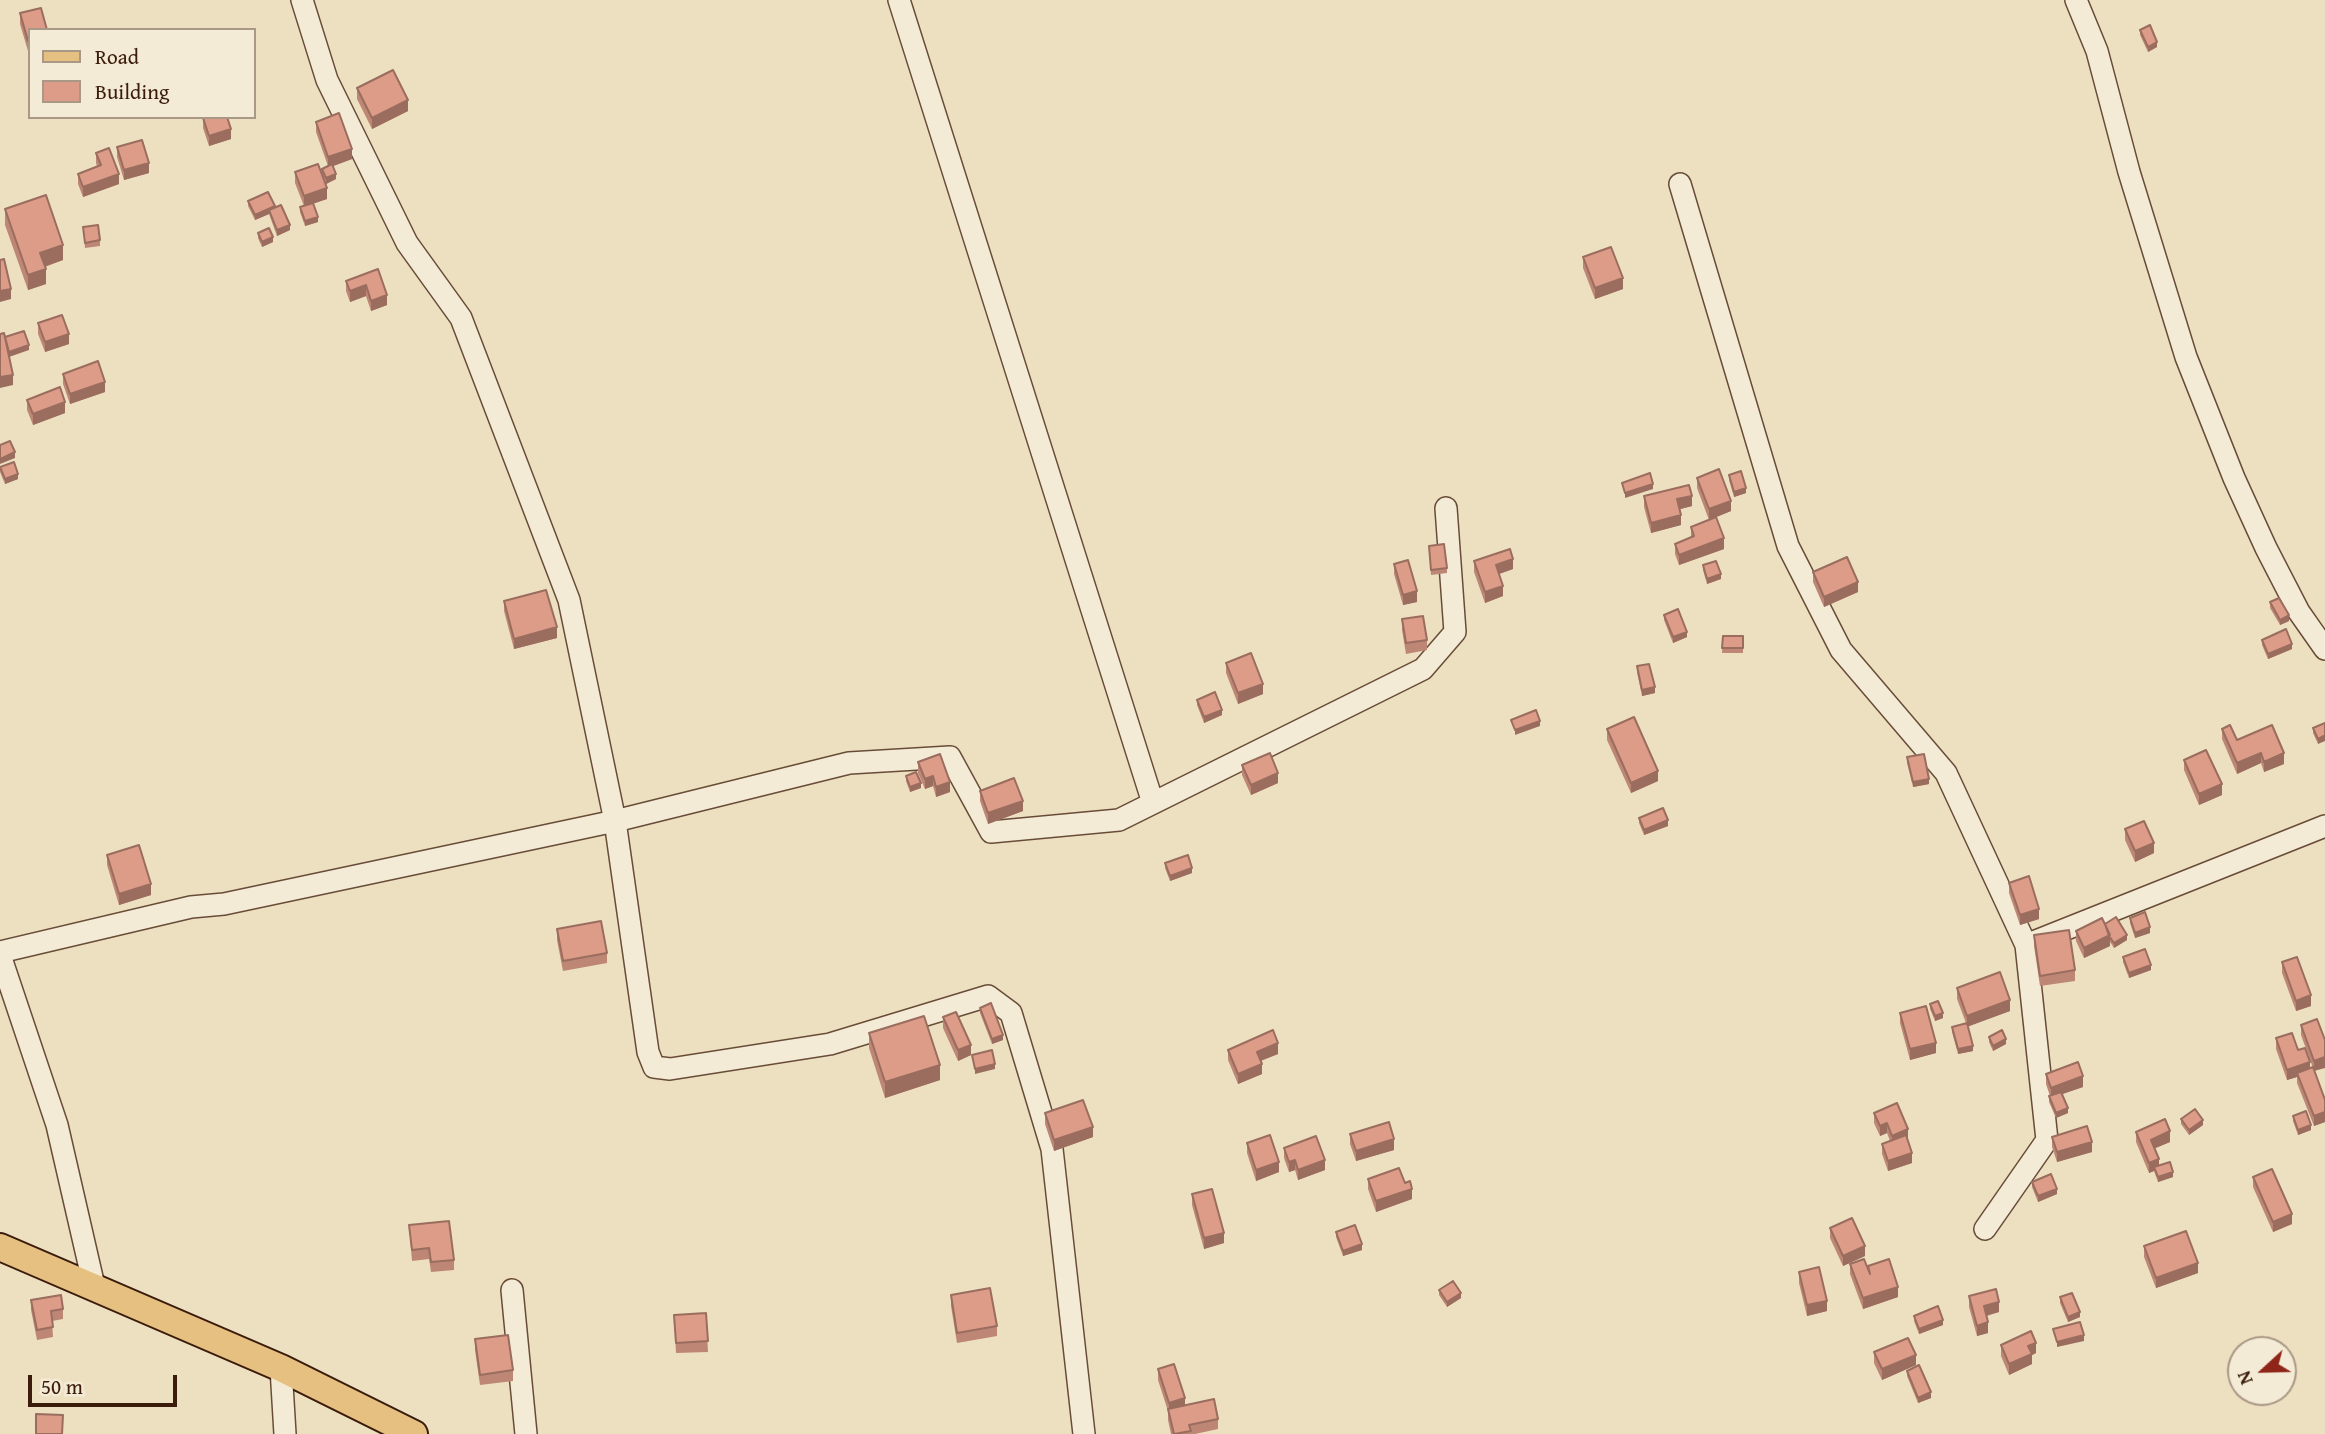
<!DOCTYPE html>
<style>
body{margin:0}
#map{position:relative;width:2325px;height:1434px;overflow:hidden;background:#ede0c0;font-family:"Gentium Book Plus",serif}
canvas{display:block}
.legend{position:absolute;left:28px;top:28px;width:228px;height:91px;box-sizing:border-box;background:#f3ebd6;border:2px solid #a99885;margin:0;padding:9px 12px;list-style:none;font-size:21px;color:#3b1b0b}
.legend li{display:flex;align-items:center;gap:14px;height:35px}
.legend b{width:35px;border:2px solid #a99885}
.north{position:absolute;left:2227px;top:1336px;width:70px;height:70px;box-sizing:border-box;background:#f3ebd6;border:2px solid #a99885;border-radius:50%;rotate:248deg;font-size:19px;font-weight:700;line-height:28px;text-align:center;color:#3b1b0b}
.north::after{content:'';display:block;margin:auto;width:24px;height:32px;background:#8f2418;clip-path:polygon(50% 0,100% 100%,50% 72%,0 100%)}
.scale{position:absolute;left:28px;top:1375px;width:149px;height:32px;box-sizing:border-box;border:4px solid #3b1b0b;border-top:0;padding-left:9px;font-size:21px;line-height:24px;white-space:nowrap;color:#3b1b0b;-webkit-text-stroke:5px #f3ebd6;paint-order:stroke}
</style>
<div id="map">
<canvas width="2325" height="1434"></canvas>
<ul class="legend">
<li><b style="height:9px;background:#e6c080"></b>Road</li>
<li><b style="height:19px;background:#dc9c88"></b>Building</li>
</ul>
<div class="north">N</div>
<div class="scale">50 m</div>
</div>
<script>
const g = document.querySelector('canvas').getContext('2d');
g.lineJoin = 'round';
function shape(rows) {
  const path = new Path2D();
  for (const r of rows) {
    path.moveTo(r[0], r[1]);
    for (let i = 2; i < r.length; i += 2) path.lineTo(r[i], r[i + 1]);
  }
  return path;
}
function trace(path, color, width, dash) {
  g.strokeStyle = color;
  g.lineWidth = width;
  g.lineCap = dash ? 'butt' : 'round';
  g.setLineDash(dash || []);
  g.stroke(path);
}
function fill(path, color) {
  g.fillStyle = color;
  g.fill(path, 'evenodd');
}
const minor = shape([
 [302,0,327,80,407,243,461,318,569,600,615,821,648,1052,654,1067,670,1069,830,1044,988,996,1011,1013,1052,1149,1084,1434],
 [899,0,1153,803],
 [2076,0,2097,51,2129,172,2186,357,2234,478,2266,548,2299,612,2325,649],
 [1680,184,1788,546,1841,650,1946,773,2026,945,2325,826],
 [0,952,191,907,224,904,615,821,849,763,950,757,991,832,1119,820,1423,669,1455,632,1446,508],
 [0,955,57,1125,94,1286],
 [1985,1229,2047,1140,2026,945],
 [512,1290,526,1434],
 [281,1368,285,1434]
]);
const major = shape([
 [0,1247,281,1368,414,1434]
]);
trace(minor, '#684c38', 24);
trace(major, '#3b1b0b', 30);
trace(minor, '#f3ebd6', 21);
trace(major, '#e6c080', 26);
fill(shape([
 [20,13,47,30,28,51,20,24],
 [2140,30,2157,47,2148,52,2140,35],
 [357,88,408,111,372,129,357,99],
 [203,118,231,139,209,146,203,128],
 [316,122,352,159,333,166,336,179,326,184,322,174,322,169,328,166,316,132],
 [117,147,149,173,124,180,117,157],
 [96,153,119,184,83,197,78,184,78,174,97,166,96,163],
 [295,172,327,199,313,203,318,222,305,226,300,212,300,207,304,206,295,183],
 [248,201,275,208,290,230,277,236,269,214,255,220,248,206],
 [5,209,63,260,45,267,46,284,28,290,5,225],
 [83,227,100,240,100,246,85,248],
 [258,233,273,242,262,247,258,238],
 [1583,257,1623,289,1595,299,1583,268],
 [378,269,387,305,371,311,366,296,350,302,346,291,346,281],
 [38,323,69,344,45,352,38,334],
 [63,374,105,392,70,404,63,384],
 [27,400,65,413,33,425,27,410],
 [0,467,18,479,5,484,0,472],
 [1729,475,1746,493,1734,497,1729,480],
 [1697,478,1731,511,1709,520,1697,488],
 [1644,496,1692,506,1680,509,1681,525,1651,533,1644,507],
 [1691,527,1724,549,1679,565,1675,554,1675,544,1691,538],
 [1429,546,1447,568,1447,573,1431,575],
 [1474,561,1513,569,1499,574,1503,596,1485,603,1474,572],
 [1394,564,1417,602,1403,605,1394,574],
 [1703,565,1721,579,1707,584,1703,570],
 [1813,572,1858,592,1824,607,1813,582],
 [504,601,557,638,514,649,504,611],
 [2270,602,2289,621,2280,625,2270,608],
 [1664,615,1687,637,1673,643,1664,620],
 [1402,619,1427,640,1427,650,1406,654,1402,630],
 [1723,636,1743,636,1743,653,1722,653],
 [2262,640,2292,649,2268,659,2262,645],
 [1226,663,1263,694,1238,704,1226,673],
 [1637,666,1655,693,1642,696,1637,672],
 [1197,700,1222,715,1204,723,1197,705],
 [2325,723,2318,744,2313,733,2313,728],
 [1607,729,1658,781,1631,793,1607,740],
 [2222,729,2237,740,2284,764,2264,772,2261,763,2237,774,2222,739],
 [1907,757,1929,784,1913,787,1907,763],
 [2184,760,2222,795,2199,805,2184,770],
 [918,762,950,792,936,797,933,786,925,789,918,773],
 [1242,765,1278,783,1251,795,1242,775],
 [906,776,921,788,910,792,906,781],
 [980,791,1023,811,988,824,980,801],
 [1639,818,1668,826,1644,835,1639,823],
 [2125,829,2154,853,2135,862,2125,840],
 [107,855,151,895,119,905,107,865],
 [1165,863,1192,873,1170,881,1165,868],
 [2009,883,2039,919,2020,925,2009,893],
 [2130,918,2150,933,2135,938,2130,923],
 [2105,924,2127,940,2114,948,2110,942,2110,946,2084,958,2076,941,2076,931],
 [557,929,607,953,607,963,563,971,557,940],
 [2034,935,2075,970,2075,981,2040,986,2034,946],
 [2123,957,2151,970,2129,978,2123,962],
 [2282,962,2311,1006,2296,1011,2282,973],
 [1957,988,2010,1011,1968,1026,1973,1051,1958,1054,1952,1032,1952,1027,1966,1023,1957,999],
 [1930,1004,1943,1018,1935,1021,1930,1009],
 [980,1008,1003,1040,992,1044,980,1013],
 [1900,1013,1936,1053,1910,1060,1900,1023],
 [943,1017,971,1055,958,1061,943,1028],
 [2317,1019,2314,1071,2301,1035,2301,1025],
 [869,1033,940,1080,885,1098,869,1048],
 [1989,1037,2006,1044,1993,1051,1989,1042],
 [2276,1038,2298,1050,2310,1068,2325,1100,2325,1122,2314,1126,2297,1083,2297,1077,2287,1080,2276,1049],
 [1228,1050,1278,1054,1261,1061,1262,1074,1238,1084,1228,1060],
 [2046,1074,2083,1087,2062,1094,2068,1113,2056,1118,2049,1102,2049,1096,2050,1096,2046,1084],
 [1045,1113,1093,1137,1054,1151,1045,1124],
 [1874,1113,1907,1140,1912,1163,1888,1171,1882,1154,1882,1144,1890,1141,1887,1133,1880,1136,1874,1123],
 [2293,1116,2311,1130,2298,1135,2293,1121],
 [2181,1119,2203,1125,2189,1135,2181,1124],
 [2136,1132,2170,1142,2155,1148,2159,1166,2173,1177,2158,1182,2154,1171,2149,1173,2136,1142],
 [1350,1134,1394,1150,1356,1161,1350,1144],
 [2052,1137,2092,1152,2057,1162,2052,1147],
 [1247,1143,1279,1172,1256,1181,1247,1153],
 [1284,1148,1325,1170,1298,1180,1295,1170,1289,1172,1284,1158],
 [2253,1177,2292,1224,2273,1232,2253,1187],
 [1368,1179,1405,1183,1412,1199,1376,1212,1368,1189],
 [2032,1182,2057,1194,2038,1202,2032,1187],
 [1192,1194,1224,1243,1204,1249,1192,1205],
 [409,1225,454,1260,454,1270,431,1272,429,1259,412,1261],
 [1830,1228,1865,1256,1843,1266,1830,1238],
 [1336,1232,1362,1250,1343,1256,1336,1237],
 [2144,1246,2198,1273,2156,1288,2144,1257],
 [1850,1264,1868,1270,1898,1297,1863,1309,1850,1274],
 [1799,1272,1827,1311,1807,1316,1799,1283],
 [1439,1290,1461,1298,1447,1307,1439,1295],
 [951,1295,997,1326,997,1336,957,1343,951,1306],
 [1969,1296,1999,1312,1987,1316,1988,1333,1977,1336,1969,1307],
 [2060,1297,2080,1317,2068,1322,2060,1303],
 [31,1300,63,1309,63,1319,52,1321,53,1337,37,1340,31,1310],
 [706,1313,708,1352,676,1353,674,1315],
 [1914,1316,1943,1325,1919,1334,1914,1321],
 [475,1339,513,1370,513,1381,480,1385,475,1350],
 [2001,1345,2036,1353,2032,1355,2032,1364,2009,1375,2001,1356],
 [1874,1352,1916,1365,1882,1380,1874,1363],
 [1158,1369,1185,1406,1218,1419,1218,1429,1195,1434,1171,1434,1168,1420,1168,1411,1158,1380],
 [1907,1371,1931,1398,1918,1403,1907,1376]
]), '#bd8675');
fill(shape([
 [2157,42,2157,47,2148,52,2148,47],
 [408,100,408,111,372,129,372,118],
 [231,129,231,139,209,146,209,136],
 [352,149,352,159,328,168,328,157],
 [149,163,149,173,124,180,124,170],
 [119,174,119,184,83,197,83,187],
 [336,174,336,179,326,184,326,178],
 [327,188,327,199,304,207,304,196],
 [275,206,275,211,269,210,269,214,255,220,255,215],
 [318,217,318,222,305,226,305,221],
 [290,225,290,230,277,236,277,230],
 [273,237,273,242,262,247,262,242],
 [63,245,63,260,40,268,40,253],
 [46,269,46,284,28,290,28,275],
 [1623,278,1623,289,1595,299,1595,288],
 [366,285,366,296,350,302,350,291],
 [11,289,11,299,0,302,0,291],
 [387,295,387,305,371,311,371,301],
 [69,334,69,344,45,352,45,342],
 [29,345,29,350,9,357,9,352],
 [13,375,13,385,0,388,0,377],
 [105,382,105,392,70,404,70,394],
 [65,402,65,413,33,425,33,414],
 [15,452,15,458,0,464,0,459],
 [18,474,18,479,5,484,5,479],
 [1653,484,1653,489,1625,498,1625,493],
 [1746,488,1746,493,1734,497,1734,492],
 [1692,496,1692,506,1677,510,1677,499],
 [1731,501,1731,511,1709,520,1709,509],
 [1681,515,1681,525,1651,533,1651,523],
 [1724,538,1724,549,1679,565,1679,555],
 [1513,559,1513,569,1496,575,1496,565],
 [1721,574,1721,579,1707,584,1707,579],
 [1858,582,1858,592,1824,607,1824,597],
 [1503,586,1503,596,1485,603,1485,592],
 [1417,591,1417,602,1403,605,1403,595],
 [2289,615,2289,621,2280,625,2280,620],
 [557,627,557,638,514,649,514,639],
 [1687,632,1687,637,1673,643,1673,637],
 [2292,644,2292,649,2268,659,2268,654],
 [1263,684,1263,694,1238,704,1238,693],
 [1655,687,1655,693,1642,696,1642,690],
 [1222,710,1222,715,1204,723,1204,717],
 [1540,721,1540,726,1515,735,1515,730],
 [2325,735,2325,741,2318,744,2318,739],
 [2261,753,2261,763,2237,774,2237,763],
 [2284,753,2284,764,2264,772,2264,762],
 [1658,771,1658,781,1631,793,1631,783],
 [1278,773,1278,783,1251,795,1251,785],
 [933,776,933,786,925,789,925,779],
 [1929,779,1929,784,1913,787,1913,782],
 [950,782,950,792,936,797,936,787],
 [921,783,921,788,910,792,910,787],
 [2222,784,2222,795,2199,805,2199,794],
 [1023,801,1023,811,988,824,988,813],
 [1668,820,1668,826,1644,835,1644,830],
 [2154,843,2154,853,2135,862,2135,851],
 [1192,868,1192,873,1170,881,1170,876],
 [151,884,151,895,119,905,119,894],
 [2039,909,2039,919,2020,925,2020,915],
 [2150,927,2150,933,2135,938,2135,933],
 [2110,935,2110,946,2084,958,2084,948],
 [2127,935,2127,940,2114,948,2114,943],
 [2151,965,2151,970,2129,978,2129,973],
 [2311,995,2311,1006,2296,1011,2296,1001],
 [2010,1000,2010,1011,1967,1027,1967,1016],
 [1943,1013,1943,1018,1935,1021,1935,1016],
 [1003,1035,1003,1040,992,1044,992,1039],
 [2006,1039,2006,1044,1993,1051,1993,1046],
 [1278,1043,1278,1054,1257,1062,1257,1052],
 [1936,1043,1936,1053,1910,1060,1910,1049],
 [971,1045,971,1055,958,1061,958,1050],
 [1973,1046,1973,1051,1958,1054,1958,1049],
 [2325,1057,2325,1068,2314,1071,2314,1061],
 [2310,1062,2310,1072,2297,1073,2297,1077,2287,1080,2287,1070],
 [995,1064,995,1069,975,1074,975,1069],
 [1262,1064,1262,1074,1238,1084,1238,1074],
 [940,1065,940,1080,885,1098,885,1082],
 [2083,1076,2083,1087,2051,1098,2051,1088],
 [2068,1108,2068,1113,2056,1118,2056,1113],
 [2325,1112,2325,1122,2314,1126,2314,1116],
 [2203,1120,2203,1125,2189,1135,2189,1130],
 [1887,1123,1887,1133,1880,1136,1880,1126],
 [2311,1125,2311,1130,2298,1135,2298,1130],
 [1093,1127,1093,1137,1054,1151,1054,1140],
 [1908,1129,1908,1140,1892,1146,1892,1136],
 [2170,1131,2170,1142,2151,1150,2151,1140],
 [1394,1139,1394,1150,1356,1161,1356,1151],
 [2092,1142,2092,1152,2057,1162,2057,1152],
 [1912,1153,1912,1163,1888,1171,1888,1161],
 [2159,1159,2159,1169,2154,1167,2154,1171,2149,1173,2149,1163],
 [1295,1160,1295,1170,1289,1172,1289,1162],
 [1325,1160,1325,1170,1298,1180,1298,1170],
 [1279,1162,1279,1172,1256,1181,1256,1170],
 [2173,1172,2173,1177,2158,1182,2158,1177],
 [1412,1189,1412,1199,1376,1212,1376,1201],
 [2057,1189,2057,1194,2038,1202,2038,1196],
 [2292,1214,2292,1224,2273,1232,2273,1222],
 [1224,1233,1224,1243,1204,1249,1204,1238],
 [1362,1244,1362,1250,1343,1256,1343,1251],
 [1865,1246,1865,1256,1843,1266,1843,1256],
 [2198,1263,2198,1273,2156,1288,2156,1278],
 [1898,1287,1898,1297,1863,1309,1863,1298],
 [1461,1293,1461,1298,1447,1307,1447,1302],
 [1827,1301,1827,1311,1807,1316,1807,1305],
 [1999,1302,1999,1312,1984,1316,1984,1306],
 [2080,1312,2080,1317,2068,1322,2068,1317],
 [1943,1320,1943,1325,1919,1334,1919,1329],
 [1988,1322,1988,1333,1977,1336,1977,1326],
 [2084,1335,2084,1341,2057,1347,2057,1342],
 [2036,1343,2036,1353,2032,1355,2032,1364,2009,1375,2009,1364,2028,1346],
 [1916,1355,1916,1365,1882,1380,1882,1369],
 [1931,1392,1931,1398,1918,1403,1918,1398],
 [1185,1398,1185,1408,1169,1413,1169,1403]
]), '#9a6d5f');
const building = shape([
 [41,8,47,30,30,30,30,40,28,41,20,13,41,8],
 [2150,25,2157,42,2148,47,2140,30,2150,25],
 [393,70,408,100,372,118,357,88,393,70],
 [339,113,352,149,328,157,316,122,339,113],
 [227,117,231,129,209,136,203,118,227,117],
 [142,140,149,163,124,170,117,147,142,140],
 [109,148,119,174,83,187,78,174,101,165,96,153,109,148],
 [318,164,327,188,304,196,295,172,318,164],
 [332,164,336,174,326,178,322,169,332,164],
 [268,192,275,206,255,215,248,201,268,192],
 [46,195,63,245,40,253,46,269,28,275,5,209,46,195],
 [313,203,318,217,305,221,300,207,313,203],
 [281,205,290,225,277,230,269,210,281,205],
 [98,225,100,240,85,243,83,227,98,225],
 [269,228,273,237,262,242,258,233,269,228],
 [1611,247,1623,278,1595,288,1583,257,1611,247],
 [4,259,11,289,0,291,0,260,4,259],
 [378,269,387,295,371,301,366,285,350,291,346,281,378,269],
 [62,315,69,334,45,342,38,323,62,315],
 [24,331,29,345,9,352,5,337,24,331],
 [4,333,13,375,0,377,0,334,4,333],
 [98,361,105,382,70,394,63,374,98,361],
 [60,387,65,402,33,414,27,400,60,387],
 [10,441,15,452,0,459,0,445,10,441],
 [14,462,18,474,5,479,0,467,14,462],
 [1719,469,1731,501,1709,509,1697,478,1719,469],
 [1741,471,1746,488,1734,492,1729,475,1741,471],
 [1650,473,1653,484,1625,493,1622,483,1650,473],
 [1689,485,1692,496,1677,499,1681,515,1651,523,1644,496,1689,485],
 [1716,517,1724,538,1679,555,1675,544,1694,536,1691,527,1716,517],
 [1444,544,1447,568,1431,570,1429,546,1444,544],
 [1510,549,1513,559,1496,565,1503,586,1485,592,1474,561,1510,549],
 [1847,557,1858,582,1824,597,1813,572,1847,557],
 [1408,560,1417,591,1403,595,1394,564,1408,560],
 [1716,561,1721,574,1707,579,1703,565,1716,561],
 [546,590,557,627,514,639,504,601,546,590],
 [2279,598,2289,615,2280,620,2270,602,2279,598],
 [1678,609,1687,632,1673,637,1664,615,1678,609],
 [1423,616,1427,640,1406,643,1402,619,1423,616],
 [2286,629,2292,644,2268,654,2262,640,2286,629],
 [1723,636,1743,636,1743,648,1722,648,1723,636],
 [1251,653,1263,684,1238,693,1226,663,1251,653],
 [1649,664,1655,687,1642,690,1637,666,1649,664],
 [1215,692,1222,710,1204,717,1197,700,1215,692],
 [1536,710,1540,721,1515,730,1511,720,1536,710],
 [1634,717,1658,771,1631,783,1607,729,1634,717],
 [2325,723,2325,735,2318,739,2313,728,2325,723],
 [2230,725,2237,740,2272,725,2284,753,2264,762,2261,753,2237,763,2222,729,2230,725],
 [2206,750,2222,784,2199,794,2184,760,2206,750],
 [1270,753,1278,773,1251,785,1242,765,1270,753],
 [940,754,950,782,936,787,933,776,925,779,918,762,940,754],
 [1924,754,1929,779,1913,782,1907,757,1924,754],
 [916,772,921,783,910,787,906,776,916,772],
 [1014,778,1023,801,988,813,980,791,1014,778],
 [1663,808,1668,820,1644,830,1639,818,1663,808],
 [2144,821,2154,843,2135,851,2125,829,2144,821],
 [139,845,151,884,119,894,107,855,139,845],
 [1188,855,1192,868,1170,876,1165,863,1188,855],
 [2029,876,2039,909,2020,915,2009,883,2029,876],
 [2145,912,2150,927,2135,933,2130,918,2145,912],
 [2116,917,2127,935,2114,943,2109,936,2105,924,2116,917],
 [2102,918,2110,935,2084,948,2076,931,2102,918],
 [601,921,607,953,563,961,557,929,601,921],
 [2069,930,2075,970,2040,976,2034,935,2069,930],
 [2145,949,2151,965,2129,973,2123,957,2145,949],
 [2297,957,2311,995,2296,1001,2282,962,2297,957],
 [2000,972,2010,1000,1967,1016,1957,988,2000,972],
 [1938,1001,1943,1013,1935,1016,1930,1004,1938,1001],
 [991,1003,1003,1035,992,1039,980,1008,991,1003],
 [1926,1006,1936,1043,1910,1049,1900,1013,1926,1006],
 [956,1012,971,1045,958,1050,943,1017,956,1012],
 [924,1016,940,1065,885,1082,869,1033,924,1016],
 [2317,1019,2325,1040,2325,1057,2314,1061,2301,1025,2317,1019],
 [1967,1023,1973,1046,1958,1049,1952,1027,1967,1023],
 [1273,1030,1278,1043,1257,1052,1262,1064,1238,1074,1228,1050,1273,1030],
 [2002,1030,2006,1039,1993,1046,1989,1037,2002,1030],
 [2292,1033,2298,1050,2305,1048,2310,1062,2287,1070,2276,1038,2292,1033],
 [992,1050,995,1064,975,1069,972,1055,992,1050],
 [2078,1062,2083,1076,2051,1088,2046,1074,2078,1062],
 [2313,1067,2325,1100,2325,1112,2314,1116,2297,1073,2313,1067],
 [2061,1092,2068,1108,2056,1113,2049,1096,2061,1092],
 [1083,1100,1093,1127,1054,1140,1045,1113,1083,1100],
 [1897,1103,1908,1129,1892,1136,1887,1123,1880,1126,1874,1113,1897,1103],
 [2195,1109,2203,1120,2189,1130,2181,1119,2195,1109],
 [2306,1111,2311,1125,2298,1130,2293,1116,2306,1111],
 [2165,1119,2170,1131,2151,1140,2159,1159,2149,1163,2136,1132,2165,1119],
 [1389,1122,1394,1139,1356,1151,1350,1134,1389,1122],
 [2087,1126,2092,1142,2057,1152,2052,1137,2087,1126],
 [1270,1135,1279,1162,1256,1170,1247,1143,1270,1135],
 [1906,1135,1912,1153,1888,1161,1882,1144,1906,1135],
 [1316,1136,1325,1160,1298,1170,1295,1160,1289,1162,1284,1148,1316,1136],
 [2170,1162,2173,1172,2158,1177,2154,1167,2170,1162],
 [1399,1168,1405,1183,1410,1181,1412,1189,1376,1201,1368,1179,1399,1168],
 [2272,1169,2292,1214,2273,1222,2253,1177,2272,1169],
 [2051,1174,2057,1189,2038,1196,2032,1182,2051,1174],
 [1212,1189,1224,1233,1204,1238,1192,1194,1212,1189],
 [1852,1218,1865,1246,1843,1256,1830,1228,1852,1218],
 [449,1221,454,1260,431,1262,429,1248,412,1250,409,1225,449,1221],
 [1355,1225,1362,1244,1343,1251,1336,1232,1355,1225],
 [2186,1231,2198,1263,2156,1278,2144,1246,2186,1231],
 [1864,1259,1870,1274,1868,1266,1889,1259,1898,1287,1863,1298,1850,1264,1864,1259],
 [1819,1267,1827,1301,1807,1305,1799,1272,1819,1267],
 [1453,1281,1461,1293,1447,1302,1439,1290,1453,1281],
 [990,1288,997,1326,957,1333,951,1295,990,1288],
 [1996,1289,1999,1302,1984,1306,1988,1322,1977,1326,1969,1296,1996,1289],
 [2072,1293,2080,1312,2068,1317,2060,1297,2072,1293],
 [61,1295,63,1309,51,1311,53,1327,37,1330,31,1300,61,1295],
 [1938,1306,1943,1320,1919,1329,1914,1316,1938,1306],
 [706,1313,708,1341,676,1343,674,1315,706,1313],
 [2080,1322,2084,1335,2057,1342,2053,1329,2080,1322],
 [2031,1331,2036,1343,2028,1346,2032,1354,2009,1364,2001,1345,2031,1331],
 [508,1335,513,1370,480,1375,475,1339,508,1335],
 [1908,1338,1916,1355,1882,1369,1874,1352,1908,1338],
 [1174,1364,1185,1398,1169,1403,1158,1369,1174,1364],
 [1919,1365,1931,1392,1918,1398,1907,1371,1919,1365],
 [1214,1399,1218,1419,1189,1425,1191,1431,1174,1434,1168,1409,1214,1399],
 [36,1414,63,1415,62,1434,36,1434,36,1414]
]);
fill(building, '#dc9c88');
trace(building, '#9a6d5f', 2);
</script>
